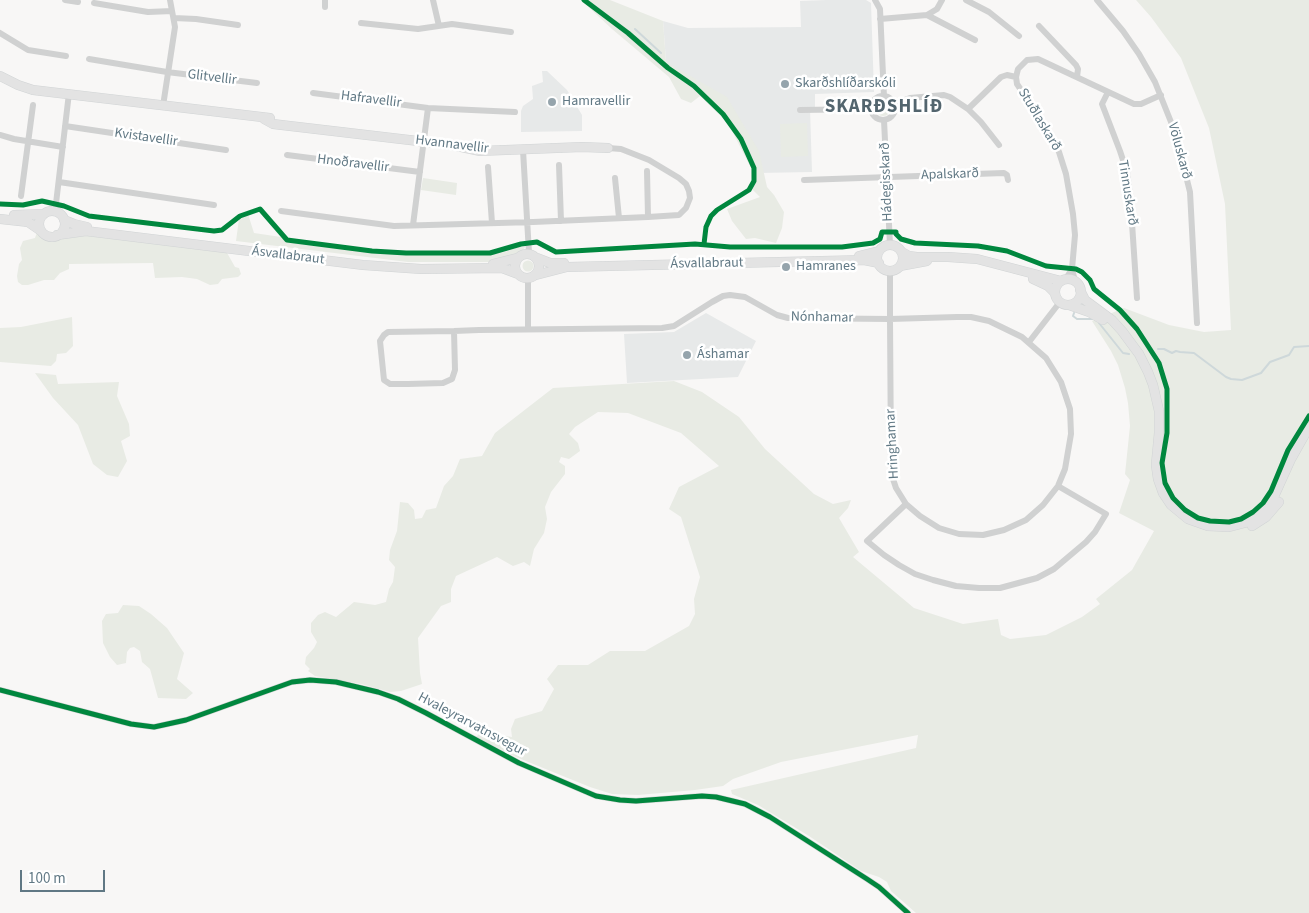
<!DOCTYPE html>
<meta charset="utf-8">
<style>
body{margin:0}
#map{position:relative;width:1309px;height:913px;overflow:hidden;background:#f8f7f6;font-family:"Source Sans 3",sans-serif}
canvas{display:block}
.scale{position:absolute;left:20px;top:870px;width:85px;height:22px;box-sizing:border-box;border:2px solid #607884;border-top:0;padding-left:6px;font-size:15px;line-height:18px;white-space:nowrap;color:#607884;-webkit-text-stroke:4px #fff;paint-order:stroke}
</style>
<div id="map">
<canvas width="1309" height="913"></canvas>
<div class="scale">100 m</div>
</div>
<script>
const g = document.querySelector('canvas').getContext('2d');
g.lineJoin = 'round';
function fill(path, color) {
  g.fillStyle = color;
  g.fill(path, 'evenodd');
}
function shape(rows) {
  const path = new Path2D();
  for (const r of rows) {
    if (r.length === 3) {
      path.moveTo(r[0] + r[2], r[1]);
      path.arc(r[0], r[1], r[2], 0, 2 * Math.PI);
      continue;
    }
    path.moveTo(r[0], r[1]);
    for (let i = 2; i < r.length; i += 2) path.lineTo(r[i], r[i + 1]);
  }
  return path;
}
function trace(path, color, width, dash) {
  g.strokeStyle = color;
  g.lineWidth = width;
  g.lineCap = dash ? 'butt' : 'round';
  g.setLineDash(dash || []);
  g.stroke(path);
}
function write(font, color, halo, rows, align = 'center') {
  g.font = font + ' "Source Sans 3",sans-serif';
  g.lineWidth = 5;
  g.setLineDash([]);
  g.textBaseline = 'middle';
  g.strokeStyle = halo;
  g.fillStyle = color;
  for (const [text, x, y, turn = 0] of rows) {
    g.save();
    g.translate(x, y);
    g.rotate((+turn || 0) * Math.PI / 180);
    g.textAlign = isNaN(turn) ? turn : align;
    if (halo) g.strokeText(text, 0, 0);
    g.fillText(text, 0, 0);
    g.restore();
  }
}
fill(shape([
 [826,0,866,0,871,3,874,92,815,94,815,108,810,109,812,172,758,173,739,131,666,62,663,21,688,28,801,27,800,1],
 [542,71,547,71,567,90,582,115,582,131,521,132,521,111,523,106,533,99,532,86,543,82],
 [706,313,756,341,738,377,627,383,624,334,674,332]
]), '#e7e9e9');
fill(shape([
 [581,0,610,0,663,21,666,62,727,97,759,151,767,187,774,195,784,212,782,228,776,243,755,238,746,239,732,221,727,209,760,197,749,186,752,180,751,168,728,123,700,96,691,103,681,99,669,77,612,29],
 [1136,0,1309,0,1309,913,916,913,891,891,887,882,879,877,861,871,809,836,758,805,732,794,731,790,916,748,918,735,781,762,733,779,723,786,695,790,638,795,612,794,590,787,516,757,476,737,481,732,512,737,511,729,515,719,542,711,554,689,547,679,558,665,588,665,610,651,645,651,689,626,695,614,694,599,700,577,681,517,669,509,679,487,719,466,681,433,628,413,598,412,575,427,569,434,578,443,580,451,569,459,561,457,559,462,565,466,565,474,551,492,545,507,547,519,544,533,534,549,530,566,524,562,513,566,497,557,456,576,451,589,451,602,441,606,418,638,420,673,422,684,401,691,390,692,361,684,315,676,308,671,310,669,305,664,306,657,314,648,317,642,311,632,311,623,318,615,325,612,336,617,354,602,375,605,386,602,389,589,393,582,395,567,389,560,390,550,397,531,400,502,408,503,414,510,415,519,422,518,426,510,436,508,444,486,453,476,460,459,482,456,495,433,553,388,674,381,702,392,739,417,765,449,814,494,833,504,851,500,848,508,839,518,859,552,853,557,914,608,963,624,998,619,1001,635,1010,639,1046,635,1082,617,1100,604,1096,599,1132,570,1154,531,1119,513,1130,480,1125,474,1130,426,1128,403,1125,388,1118,365,1111,351,1092,321,1124,308,1169,325,1204,332,1231,330,1225,204,1209,128,1181,58,1151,17],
 [883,108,8],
 [807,123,808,156,781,157,780,124],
 [423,178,457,183,456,195,421,190],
 [248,214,254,233,281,237,288,242,381,253,420,255,494,254,505,252,519,247,526,246,522,251,513,257,494,262,408,262,236,241,239,219],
 [37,232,44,239,51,241,67,236,85,233,226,251,235,267,239,268,241,274,238,277,222,279,218,284,210,285,197,279,182,277,155,278,153,263,69,264,69,269,60,273,54,280,44,280,28,285,22,285,18,282,17,276,19,264,22,260,20,248,23,241,35,238],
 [528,266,5.5],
 [72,317,73,346,66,353,57,354,56,361,51,366,0,362,0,328,21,327],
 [35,373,56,375,58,384,119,382,117,396,129,424,130,436,121,441,127,461,118,477,107,475,93,464,78,425,53,398],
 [123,605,139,606,151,614,167,628,184,653,177,679,193,693,186,699,158,698,150,669,142,662,140,651,134,647,130,648,127,652,126,663,117,665,110,657,103,643,102,621,106,614,118,613]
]), '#e8ebe4');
trace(shape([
 [635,29,661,53],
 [1074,313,1073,316,1077,319,1093,319],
 [1099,323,1123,353,1129,354],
 [1158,349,1164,349,1172,353,1176,351,1180,352,1194,353,1226,377,1231,379,1242,380,1261,373,1270,362,1289,355,1294,347,1309,346]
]), '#ced8da', 2);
const secondary = shape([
 [0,76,18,85,33,90,270,118],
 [264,119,273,124,452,145,480,151,582,147,608,148],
 [52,224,13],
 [14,215,44,214],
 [0,219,28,222,41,231],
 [64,220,74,224,87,227],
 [57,235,86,231,363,265,421,269,502,268,518,274],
 [890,258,13],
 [902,252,909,256,917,257,948,257,977,259,1061,281],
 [527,266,12],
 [859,256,879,251],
 [537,258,550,263,564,263],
 [493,264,517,258],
 [900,266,927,261],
 [536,275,567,267,864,260,879,263],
 [1033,279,1048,286,1055,293],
 [1068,292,13],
 [1080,290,1085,300,1112,320,1122,331,1139,354,1148,372,1153,385,1159,411,1159,433,1156,465,1158,479,1163,493,1171,505,1188,519,1208,526,1229,527,1248,522,1259,515,1272,501,1291,459,1309,427],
 [1069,305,1089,312,1103,320],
 [1252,526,1266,517,1279,502]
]);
trace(secondary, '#d1d4d5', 10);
trace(shape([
 [65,0,78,2],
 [325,0,325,7],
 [433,0,439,26],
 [875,0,880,9,884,97],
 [966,0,989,12,1019,36],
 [1097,0,1123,31,1139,54,1155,82,1175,132,1190,192,1197,323],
 [94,3,148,12,172,11],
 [927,15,975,40],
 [174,18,196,19,238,25],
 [880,19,927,15,937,9,942,0],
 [361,23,418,29,452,24,511,32],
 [1039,26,1076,65,1078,69,1077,77],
 [0,33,28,50,66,56],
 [89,59,167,72,257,83],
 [1108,92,1102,104,1120,151,1127,172,1130,193,1137,298],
 [313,93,428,108,515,112],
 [883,108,12],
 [894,104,910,98,944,95,950,97,968,109,981,122,999,145],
 [163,106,175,27,170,0],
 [968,109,1001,77,1007,75,1016,77],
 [800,110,871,109],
 [884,120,890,245],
 [65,126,226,150],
 [0,135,14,139,63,147],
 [523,150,529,253],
 [287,155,420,172],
 [559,165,561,221],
 [488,167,492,223],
 [647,171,648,217],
 [615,178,619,218],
 [804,180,1004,173,1007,175,1008,180],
 [59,182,214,205],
 [21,196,33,105],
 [281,211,394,226,533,222,648,217,679,215,686,208,690,198,689,191,686,184,679,178,649,160,621,149,608,148],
 [55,212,69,93],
 [413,225,428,108],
 [528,278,528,329],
 [1065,280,1072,269],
 [1075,281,1072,269,1075,235,1073,214,1066,174,1059,152,1046,127,1017,84,1016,77,1018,69,1027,60,1038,59,1134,104,1141,104,1161,95],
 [454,331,455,370,452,379,443,383,408,384,390,384,384,380,380,341,384,335,388,332,454,331,479,330,662,328,674,326,712,302,723,296,730,295,745,297,777,315,788,318,890,319,957,317,971,317,989,321,1022,337,1046,358,1061,382,1070,409,1071,434,1065,469,1058,486,1043,505,1026,520,1004,530,983,535,959,534,939,528,920,516,906,504,896,488,893,479,891,460,890,319,890,270],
 [1029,342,1060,302],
 [906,504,867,541,884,555,899,565,915,574,933,580,956,586,979,588,1000,588,1037,578,1054,569,1086,542,1095,532,1106,514,1058,486],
 [0,690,131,724,154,727,186,720,292,682,310,680,336,682,378,692,398,699,426,713,519,763,596,796,620,800,636,801,702,796,716,797,745,804,770,817,867,879,879,887,908,913]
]), '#d0d1d1', 6);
trace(secondary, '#e3e3e3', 9);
trace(shape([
 [584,0,628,33,668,68,694,86,723,114,741,139,754,168,754,181,749,190,717,210,711,216,706,227,704,244],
 [0,204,23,205,42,201,64,206,89,216,214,231,222,230,240,216,260,209,287,240,372,251,406,253,490,253,521,244,537,242,556,252,695,244,730,247,842,247,873,243,880,239,882,232,896,232,896,234,901,239,915,243,978,246,1007,251,1046,266,1076,269,1082,272,1090,280,1094,289,1120,310,1137,329,1159,363,1167,389,1167,433,1162,463,1165,483,1173,498,1185,510,1198,518,1210,521,1229,522,1241,519,1253,512,1263,503,1271,491,1288,450,1309,416],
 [0,690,131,724,154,727,186,720,292,682,310,680,336,682,378,692,398,699,426,713,519,763,596,796,620,800,636,801,702,796,716,797,745,804,770,817,867,879,879,887,908,913]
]), '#00873e', 5);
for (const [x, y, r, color] of [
 [785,84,5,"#95a4ac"],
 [552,102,5,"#95a4ac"],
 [786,267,5,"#95a4ac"],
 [687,355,5,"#95a4ac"]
]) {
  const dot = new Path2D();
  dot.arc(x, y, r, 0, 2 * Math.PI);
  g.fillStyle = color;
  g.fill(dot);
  trace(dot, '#fff', 2);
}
write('14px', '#607884', '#fff', [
 ["Glitvellir",212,78,7],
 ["Hafravellir",371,100,7],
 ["Stuðlaskarð",1039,120,59],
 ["Kvistavellir",146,138,8],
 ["Hvannavellir",452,145,7],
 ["Völuskarð",1179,151,75],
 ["Hnoðravellir",353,164,7],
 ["Apalskarð",950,175,-2],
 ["Hádegisskarð",887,182,-92],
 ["Tinnuskarð",1127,193,81],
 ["Ásvallabraut",288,256,7],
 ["Ásvallabraut",707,264,-1],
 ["Nónhamar",822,318,1],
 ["Hringhamar",893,444,-93],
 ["Hvaleyrarvatnsvegur",472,725,28]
]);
write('14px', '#607884', '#fff', [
 ["Skarðshlíðarskóli",795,84],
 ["Hamravellir",562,102],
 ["Hamranes",796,267],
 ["Áshamar",697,355]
], 'left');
g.letterSpacing = '1px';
write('bold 19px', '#53656e', '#fff', [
 ["SKARÐSHLÍÐ",884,108]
]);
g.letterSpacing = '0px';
</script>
